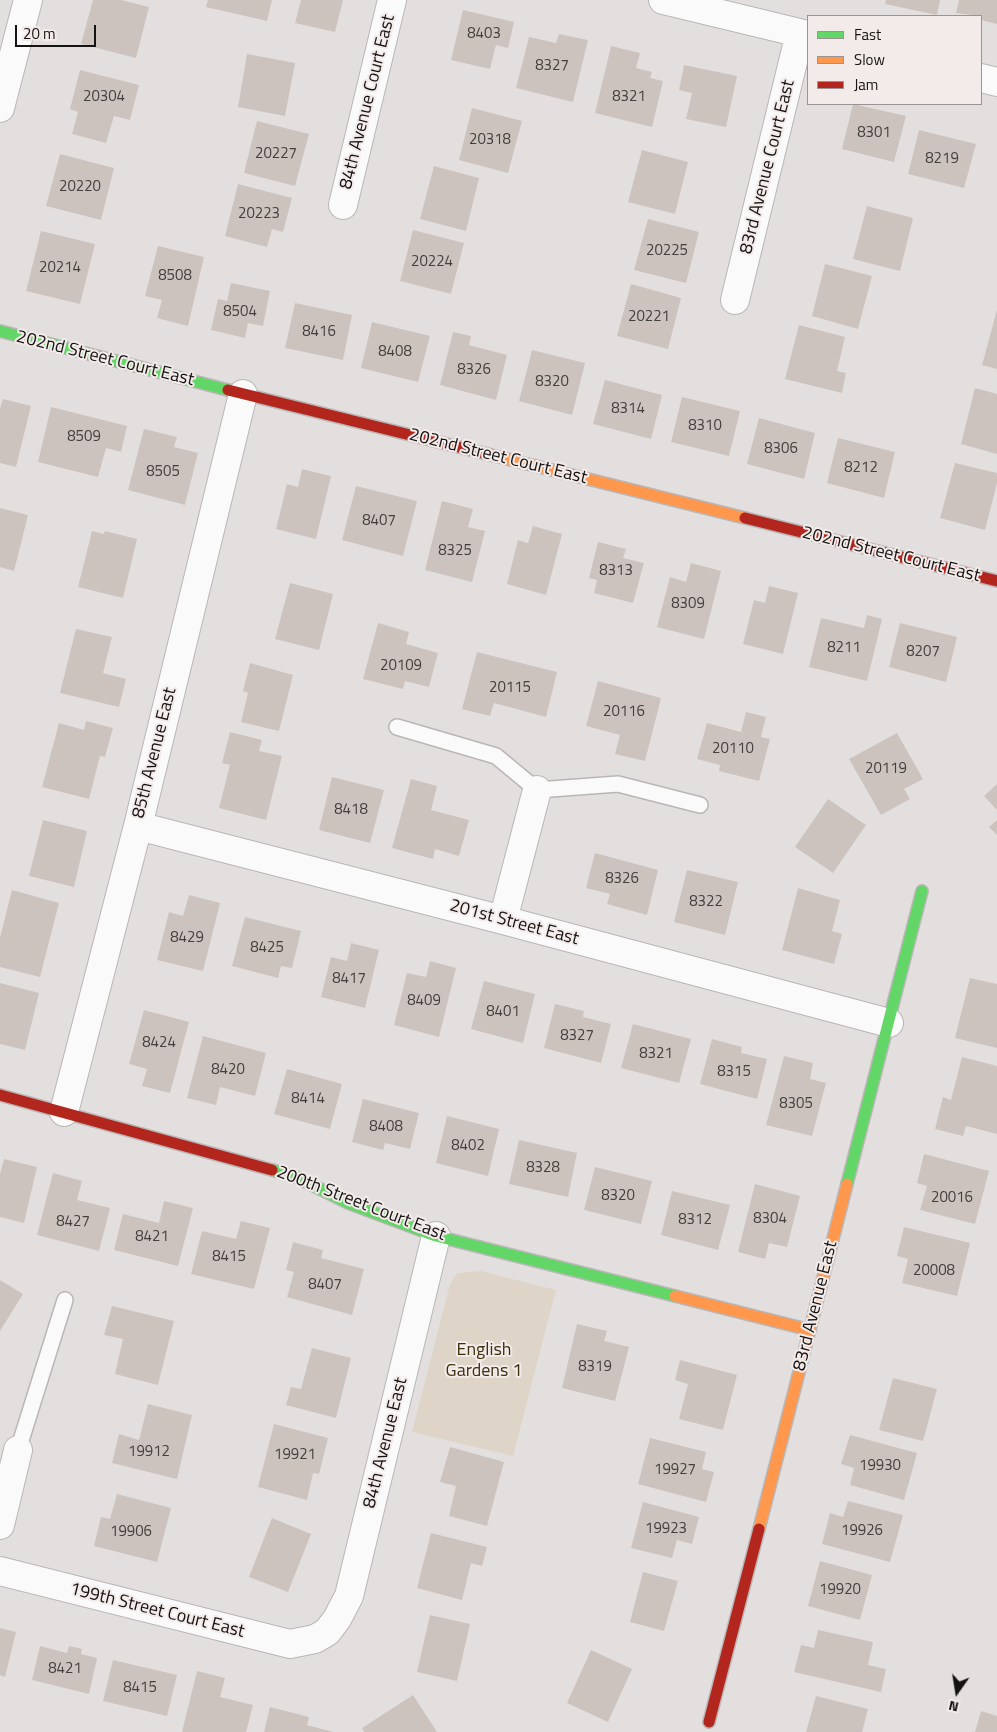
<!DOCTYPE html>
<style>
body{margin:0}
#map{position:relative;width:997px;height:1732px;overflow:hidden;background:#e4dfdf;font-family:"Titillium Web",sans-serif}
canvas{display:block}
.legend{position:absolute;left:807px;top:15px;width:175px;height:90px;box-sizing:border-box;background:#f3ebea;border:1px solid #9a9594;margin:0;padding:6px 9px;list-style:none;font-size:15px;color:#151312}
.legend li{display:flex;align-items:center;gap:10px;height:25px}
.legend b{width:25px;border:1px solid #9a9594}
.north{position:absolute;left:932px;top:1667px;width:50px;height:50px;-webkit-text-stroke:4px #f3ebea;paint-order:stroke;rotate:193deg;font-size:14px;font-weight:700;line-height:20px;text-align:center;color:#151312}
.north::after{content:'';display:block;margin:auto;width:18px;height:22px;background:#151312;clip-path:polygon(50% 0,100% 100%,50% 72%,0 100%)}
.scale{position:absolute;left:15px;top:25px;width:81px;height:22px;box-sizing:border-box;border:2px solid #151312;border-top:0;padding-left:6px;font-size:15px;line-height:18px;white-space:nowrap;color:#151312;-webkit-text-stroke:4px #f3ebea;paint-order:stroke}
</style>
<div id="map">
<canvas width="997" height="1732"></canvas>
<ul class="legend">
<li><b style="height:6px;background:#63d668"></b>Fast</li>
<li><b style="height:6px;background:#ff974d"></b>Slow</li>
<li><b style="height:6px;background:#b3261e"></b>Jam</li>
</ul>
<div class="north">N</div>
<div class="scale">20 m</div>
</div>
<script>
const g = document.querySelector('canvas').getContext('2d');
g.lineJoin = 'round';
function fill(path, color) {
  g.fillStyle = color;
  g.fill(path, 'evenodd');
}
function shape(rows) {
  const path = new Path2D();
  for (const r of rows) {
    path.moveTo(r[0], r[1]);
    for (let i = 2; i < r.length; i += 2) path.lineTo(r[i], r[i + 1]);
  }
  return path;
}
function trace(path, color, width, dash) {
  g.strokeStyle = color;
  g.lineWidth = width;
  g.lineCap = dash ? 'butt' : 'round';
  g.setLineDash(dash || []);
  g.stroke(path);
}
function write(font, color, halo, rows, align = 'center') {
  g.font = font + ' "Titillium Web",sans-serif';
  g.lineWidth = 4;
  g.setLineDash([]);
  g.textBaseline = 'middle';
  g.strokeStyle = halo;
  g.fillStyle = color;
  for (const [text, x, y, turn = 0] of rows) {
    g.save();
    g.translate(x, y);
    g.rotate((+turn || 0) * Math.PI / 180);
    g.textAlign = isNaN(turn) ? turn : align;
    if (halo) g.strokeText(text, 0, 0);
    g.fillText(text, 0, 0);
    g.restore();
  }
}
fill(shape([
 [481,1271,556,1290,513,1456,412,1432,450,1284,457,1273]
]), '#ded5c8');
fill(shape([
 [93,0,121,0,149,7,136,58,81,44],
 [208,0,272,0,267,21,206,7],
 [301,0,343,0,335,32,295,23],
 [886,0,940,0,937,15,885,4],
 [959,0,997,0,997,24,981,20,981,16,956,13],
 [463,10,514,22,508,48,496,45,490,69,451,60],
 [559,34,588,40,573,102,516,88,529,37,556,43],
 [611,46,640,53,636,68,652,72,650,78,663,81,652,127,595,113],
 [247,54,295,63,285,116,238,107],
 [684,65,737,76,726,127,686,119,692,93,679,90],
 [80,70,139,85,130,120,114,116,106,143,72,134,78,112,70,109],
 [853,104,906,116,894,162,842,149],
 [472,108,522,121,508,173,459,160],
 [257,121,309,134,295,186,244,173],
 [919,130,976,144,964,188,908,174],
 [642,150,688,162,675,214,628,202],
 [60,154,114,168,101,220,46,206],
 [434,166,479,178,466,231,420,219],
 [238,184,292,198,283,232,272,229,267,247,225,236],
 [867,206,913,218,900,271,853,259],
 [648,219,699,232,686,283,634,270],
 [413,230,464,243,451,294,400,281],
 [41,231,95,244,80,304,26,291],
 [158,246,204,257,188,326,157,318,162,300,145,296],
 [825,264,872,276,858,329,812,316],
 [231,283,270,291,263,326,248,323,245,338,211,330,218,299,227,301],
 [631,284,681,298,668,349,617,336],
 [295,303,352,315,343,360,285,348],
 [997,310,997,369,982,365],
 [372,322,430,336,418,382,361,368],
 [799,325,845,337,837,371,846,373,842,393,785,379],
 [453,332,471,336,469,345,507,355,496,400,440,385],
 [532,350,585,363,572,415,519,401],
 [605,380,662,395,651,439,593,424],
 [975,388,997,394,997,454,961,444],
 [682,397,740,411,729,456,671,442],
 [3,399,31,406,16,467,0,463,0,409],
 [51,407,127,426,121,452,106,448,98,477,38,462],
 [759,418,815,433,804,479,747,464],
 [144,429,177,437,174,447,198,453,185,505,128,490],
 [838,438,895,452,884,498,827,483],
 [955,463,997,473,997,483,985,530,940,518],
 [302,469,331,476,316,539,276,529,287,484,298,487],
 [356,486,417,501,403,556,342,540],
 [442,501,473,509,468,527,485,531,472,582,425,570],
 [0,508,28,515,14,571,0,567],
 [533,526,562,534,546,595,507,584,518,540,528,543],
 [92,531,104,534,105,531,137,539,123,598,78,587],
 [598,542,626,549,623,558,644,563,633,603,594,593,597,580,589,578],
 [691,563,721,571,704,639,657,627,670,577,686,582],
 [290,583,333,594,319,650,275,639],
 [769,586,798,593,783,654,743,644,754,600,765,603],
 [867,615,882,619,867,681,809,667,821,618,864,628],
 [378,623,409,632,406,644,438,653,429,687,405,681,403,689,363,679],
 [900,623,957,637,946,682,889,667],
 [76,629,112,637,103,673,126,679,119,707,60,693],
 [477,652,557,672,546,717,494,703,490,716,462,709],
 [250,663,293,675,279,731,241,722,248,693,243,691],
 [598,681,661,698,645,761,615,754,620,735,586,726],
 [746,712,766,717,761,737,770,739,759,781,719,771,720,765,697,759,707,723,741,732],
 [86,721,113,728,105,757,100,756,89,799,42,787,59,723,84,730],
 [230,732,262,740,259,751,282,756,266,820,219,808,230,765,222,763],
 [897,733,923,779,904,789,910,799,881,815,849,759],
 [332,777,384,790,370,843,319,830],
 [411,779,437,786,431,810,469,820,459,856,435,849,433,859,392,848],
 [997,784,997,810,984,796],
 [828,799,866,825,833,873,795,847],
 [43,820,87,831,74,887,29,876],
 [997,820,997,835,989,827],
 [595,853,658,870,647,915,607,904,610,894,586,888],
 [687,870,738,882,725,935,674,922],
 [798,888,840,900,832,931,842,934,834,964,782,950],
 [12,890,59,903,40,977,0,967,0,938],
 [189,895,220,903,203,971,157,960,169,912,183,916],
 [245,917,301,931,292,968,281,966,278,978,232,966],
 [351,943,379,950,365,1008,321,997,331,957,347,961],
 [430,961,456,968,439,1037,394,1025,407,973,426,977],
 [970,978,997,984,997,1048,955,1038],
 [484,981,535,994,523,1043,471,1029],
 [0,983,39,993,25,1050,0,1044],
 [555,1004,584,1011,583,1017,611,1024,601,1063,544,1048],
 [144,1010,189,1022,170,1093,142,1086,147,1069,129,1064],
 [633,1024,691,1039,679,1083,621,1068],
 [203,1036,266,1053,255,1096,220,1087,216,1105,187,1098],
 [712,1039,742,1047,741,1053,767,1059,757,1099,700,1084],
 [784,1056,813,1063,810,1079,826,1083,812,1136,766,1125],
 [962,1057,997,1066,997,1134,966,1126,963,1136,935,1129,943,1097,951,1100],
 [287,1069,342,1084,330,1129,274,1114],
 [363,1099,419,1113,410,1149,385,1143,383,1150,352,1142],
 [447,1116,499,1129,488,1176,436,1163],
 [519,1140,577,1153,568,1197,509,1184],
 [924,1154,989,1171,975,1224,920,1210,927,1186,917,1183],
 [4,1159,37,1167,24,1223,0,1217,0,1174],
 [595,1167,652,1181,641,1224,584,1210],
 [53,1173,82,1181,77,1200,110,1208,99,1251,37,1235],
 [755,1184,800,1196,787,1247,769,1243,765,1259,738,1252],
 [672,1191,730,1205,718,1250,661,1235],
 [164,1201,193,1208,178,1266,114,1250,123,1214,159,1223],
 [241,1221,270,1228,254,1289,191,1274,202,1231,236,1239],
 [904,1227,970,1243,957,1296,902,1283,908,1259,897,1256],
 [293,1242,323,1250,321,1258,364,1269,352,1315,287,1297,294,1272,286,1270],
 [0,1280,23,1294,0,1331],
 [112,1306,174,1321,158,1385,115,1374,123,1339,104,1335],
 [577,1324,607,1331,604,1341,629,1347,615,1401,562,1388],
 [312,1348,351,1358,336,1418,286,1405,291,1387,301,1389],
 [680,1360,737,1375,723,1430,679,1419,688,1384,675,1380],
 [893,1378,937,1389,923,1441,879,1430],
 [148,1404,192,1415,177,1479,112,1463,119,1434,139,1440],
 [274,1424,328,1438,319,1474,313,1473,307,1500,258,1487],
 [850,1435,917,1453,904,1500,850,1485,854,1468,841,1464],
 [650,1438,706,1452,702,1469,714,1472,706,1502,638,1484],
 [450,1447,504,1462,487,1526,449,1516,456,1486,440,1482],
 [117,1494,171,1508,157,1562,94,1546,101,1517,110,1519],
 [848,1501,903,1515,890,1562,822,1544,830,1513,843,1517],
 [643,1502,699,1517,692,1544,677,1540,672,1558,631,1548],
 [272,1518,311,1534,288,1592,249,1577],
 [431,1533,487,1547,482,1566,471,1563,462,1600,417,1588],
 [820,1561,872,1575,860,1620,808,1606],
 [643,1572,678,1581,664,1631,630,1622],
 [430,1615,470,1624,457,1681,417,1672],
 [0,1628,16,1632,5,1677,0,1675],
 [818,1630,873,1642,868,1665,886,1669,881,1692,794,1672,801,1645,814,1648],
 [40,1646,67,1653,69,1646,82,1649,81,1654,97,1658,89,1694,32,1680],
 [591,1650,632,1669,608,1722,567,1703],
 [113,1660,177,1675,167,1716,103,1701],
 [197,1671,225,1678,220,1697,253,1705,246,1732,182,1732],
 [413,1695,437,1732,364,1732,362,1728],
 [816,1696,868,1709,862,1732,806,1732],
 [270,1707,309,1717,307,1725,333,1732,264,1732],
 [981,1711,997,1716,997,1732,975,1732]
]), '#ccc3be');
const lane = shape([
 [397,727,496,756,537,790,618,784,700,805],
 [18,1450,65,1300]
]);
const street = shape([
 [663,0,808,35],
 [981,78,997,82],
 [0,108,28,0],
 [343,205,392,0],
 [735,300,800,33],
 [138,826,503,920,889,1023],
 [503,920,537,790],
 [64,1112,138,826,243,394],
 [0,1525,18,1450],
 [0,1571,290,1644,315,1639,327,1632,337,1619,349,1596,436,1236]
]);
const fast = shape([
 [0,331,228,390],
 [272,1170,296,1177,348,1203,436,1236,675,1296],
 [847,1184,922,891]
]);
const slow = shape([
 [487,454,745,518],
 [675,1296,810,1330],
 [759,1529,847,1184]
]);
const jam = shape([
 [228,390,487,454],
 [745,518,997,581],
 [0,1095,272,1170],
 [709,1722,759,1529]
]);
trace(lane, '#bab6b6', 18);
trace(street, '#bab6b6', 30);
trace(fast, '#bab6b6', 14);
trace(slow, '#bab6b6', 14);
trace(jam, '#bab6b6', 14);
trace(lane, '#fbfafa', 15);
trace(street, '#fbfafa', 28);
trace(fast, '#63d668', 11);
trace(slow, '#ff974d', 11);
trace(jam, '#b3261e', 11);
write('15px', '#433f3d', null, [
 ["8403",484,34],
 ["8327",552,66],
 ["20304",104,97],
 ["8321",629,97],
 ["8301",874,133],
 ["20318",490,140],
 ["20227",276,154],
 ["8219",942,159],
 ["20220",80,187],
 ["20223",259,214],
 ["20225",667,251],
 ["20224",432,262],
 ["20214",60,268],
 ["8508",175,276],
 ["8504",240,312],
 ["20221",649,317],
 ["8416",319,332],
 ["8408",395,352],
 ["8326",474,370],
 ["8320",552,382],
 ["8314",628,409],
 ["8310",705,426],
 ["8509",84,437],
 ["8306",781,449],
 ["8212",861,468],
 ["8505",163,472],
 ["8407",379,521],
 ["8325",455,551],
 ["8313",616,571],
 ["8309",688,604],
 ["8211",844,648],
 ["8207",923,652],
 ["20109",401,666],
 ["20115",510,688],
 ["20116",624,712],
 ["20110",733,749],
 ["20119",886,769],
 ["8418",351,810],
 ["8326",622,879],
 ["8322",706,902],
 ["8429",187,938],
 ["8425",267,948],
 ["8417",349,979],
 ["8409",424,1001],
 ["8401",503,1012],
 ["8327",577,1036],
 ["8424",159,1043],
 ["8321",656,1054],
 ["8420",228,1070],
 ["8315",734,1072],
 ["8414",308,1099],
 ["8305",796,1104],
 ["8408",386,1127],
 ["8402",468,1146],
 ["8328",543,1168],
 ["8320",618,1196],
 ["20016",952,1198],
 ["8304",770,1219],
 ["8312",695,1220],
 ["8427",73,1222],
 ["8421",152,1237],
 ["8415",229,1257],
 ["20008",934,1271],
 ["8407",325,1285],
 ["8319",595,1367],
 ["19912",149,1452],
 ["19921",295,1455],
 ["19930",880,1466],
 ["19927",675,1470],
 ["19923",666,1529],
 ["19926",862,1531],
 ["19906",131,1532],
 ["19920",840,1590],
 ["8421",65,1669],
 ["8415",140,1688]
]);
write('18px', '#151312', '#f3ebea', [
 ["84th Avenue Court East",368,102,-76],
 ["83rd Avenue Court East",768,167,-76],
 ["202nd Street Court East",105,359,14],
 ["202nd Street Court East",498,457,14],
 ["202nd Street Court East",891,555,14],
 ["85th Avenue East",155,753,-76],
 ["201st Street East",514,923,15],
 ["200th Street Court East",361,1204,21],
 ["83rd Avenue East",816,1306,-76],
 ["84th Avenue East",386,1443,-76],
 ["199th Street Court East",157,1611,14]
]);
write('18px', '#3e2f0e', '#f3ebea', [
 ["English",484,1351],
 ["Gardens 1",484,1372]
]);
</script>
